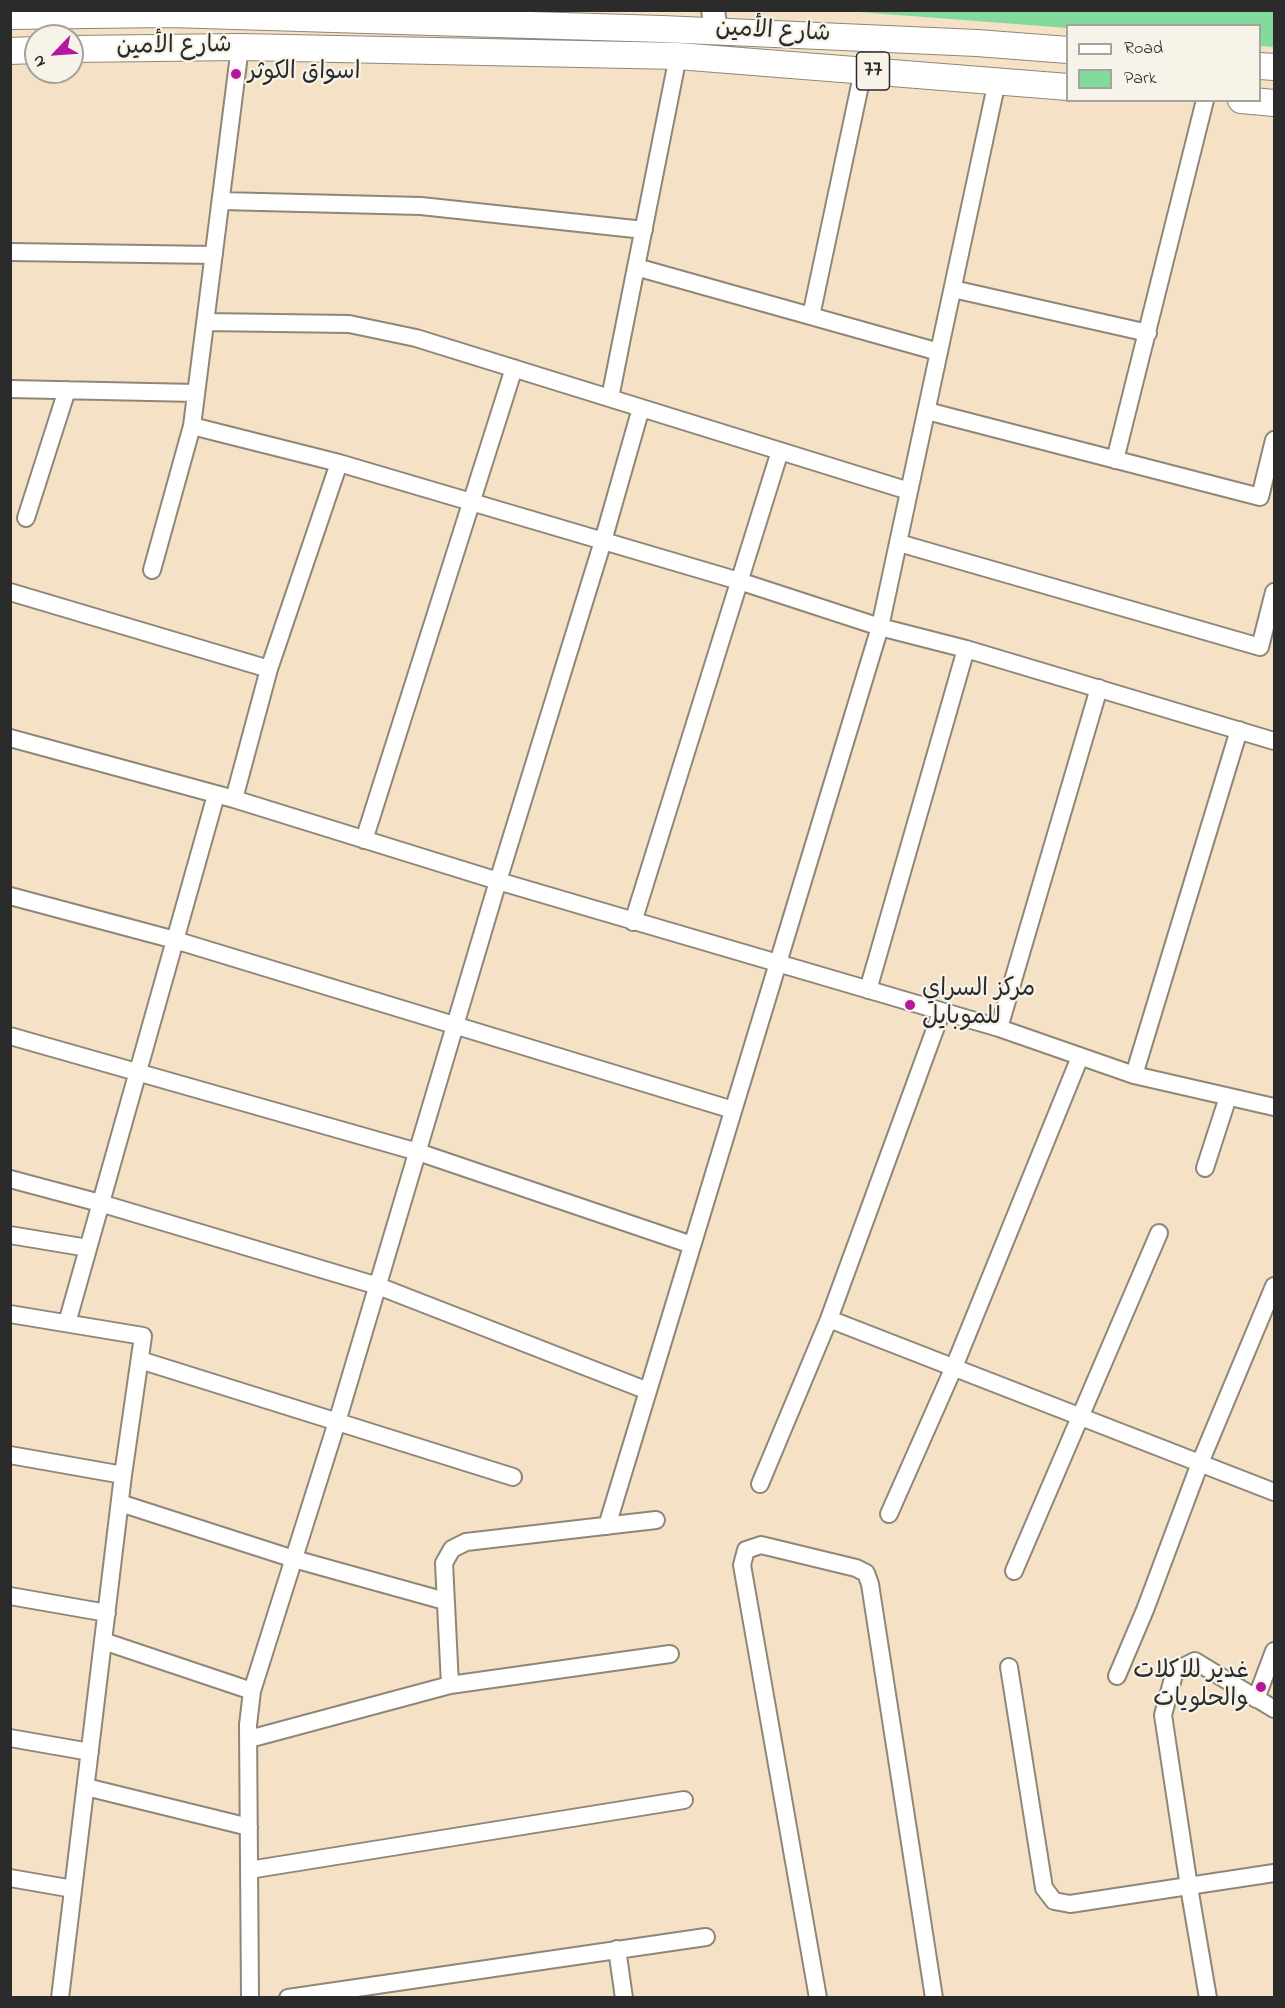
<!DOCTYPE html>
<meta charset="utf-8">
<style>
body{margin:0}
#map{position:relative;width:1285px;height:2008px;overflow:hidden;background:#f4e1c6;font-family:"Indie Flower",sans-serif}
canvas{display:block}
.frame{position:absolute;inset:0;border:12px solid #2b2b2b;pointer-events:none}
.legend{position:absolute;left:1066px;top:24px;width:195px;height:78px;box-sizing:border-box;background:#f7f3e8;border:2px solid #a5a39c;margin:0;padding:8px 10px;list-style:none;font-size:18px;color:#2b2b2b}
.legend li{display:flex;align-items:center;gap:12px;height:30px}
.legend b{width:30px;border:2px solid #a5a39c}
.north{position:absolute;left:24px;top:24px;width:60px;height:60px;box-sizing:border-box;background:#f7f3e8;border:2px solid #a5a39c;border-radius:50%;rotate:245deg;font-size:16px;font-weight:700;line-height:24px;text-align:center;color:#2b2b2b}
.north::after{content:'';display:block;margin:auto;width:21px;height:27px;background:#b5179e;clip-path:polygon(50% 0,100% 100%,50% 72%,0 100%)}
</style>
<div id="map">
<canvas width="1285" height="2008"></canvas>
<div class="frame"></div>
<ul class="legend">
<li><b style="height:8px;background:#fff"></b>Road</li>
<li><b style="height:16px;background:#83da9e"></b>Park</li>
</ul>
<div class="north">N</div>
</div>
<script>
const g = document.querySelector('canvas').getContext('2d');
g.lineJoin = 'round';
function fill(path, color) {
  g.fillStyle = color;
  g.fill(path, 'evenodd');
}
function shape(rows) {
  const path = new Path2D();
  for (const r of rows) {
    path.moveTo(r[0], r[1]);
    for (let i = 2; i < r.length; i += 2) path.lineTo(r[i], r[i + 1]);
  }
  return path;
}
function trace(path, color, width, dash) {
  g.strokeStyle = color;
  g.lineWidth = width;
  g.lineCap = dash ? 'butt' : 'round';
  g.setLineDash(dash || []);
  g.stroke(path);
}
function write(font, color, halo, rows, align = 'center') {
  g.font = font + ' "Indie Flower","Playpen Sans Arabic",sans-serif';
  g.lineWidth = 4.5;
  g.setLineDash([]);
  g.textBaseline = 'middle';
  g.strokeStyle = halo;
  g.fillStyle = color;
  for (const [text, x, y, turn = 0] of rows) {
    g.save();
    g.translate(x, y);
    g.rotate((+turn || 0) * Math.PI / 180);
    g.textAlign = isNaN(turn) ? turn : align;
    if (halo) g.strokeText(text, 0, 0);
    g.fillText(text, 0, 0);
    g.restore();
  }
}
fill(shape([
 [846,11,1274,11,1274,47,1260,46,1260,26,1068,26,1067,28]
]), '#83da9e');
const street = shape([
 [221,201,421,206,644,230],
 [10,252,214,255],
 [636,267,939,352],
 [953,289,1148,333],
 [811,316,863,71],
 [205,322,349,324,416,338,909,491],
 [10,389,196,393],
 [610,398,678,56],
 [927,411,1260,497,1274,440],
 [192,426,339,463,739,581,880,627,966,649,1274,741],
 [1115,460,1205,100],
 [26,518,67,390],
 [899,543,1260,647,1274,592],
 [152,570,192,426,240,47],
 [10,592,269,669],
 [10,738,234,799,498,881,999,1028,1134,1075,1274,1107],
 [234,799,269,669,339,463],
 [364,840,514,368],
 [10,896,175,940,733,1110],
 [633,922,780,451],
 [868,990,966,649],
 [999,1028,1099,688],
 [10,1036,418,1152,692,1245],
 [1134,1075,1239,730],
 [1205,1168,1228,1097],
 [10,1179,100,1203,378,1286,648,1391],
 [10,1235,88,1248],
 [10,1314,143,1336,123,1475,60,1998],
 [829,1319,1274,1492],
 [67,1323,216,795],
 [140,1360,513,1477],
 [10,1455,123,1475],
 [760,1484,829,1319,941,1013],
 [120,1503,294,1559,445,1601],
 [889,1514,954,1367,1080,1057],
 [607,1526,880,627,997,81],
 [1014,1571,1159,1233],
 [10,1596,107,1613],
 [103,1641,252,1691],
 [1009,1667,1044,1888,1054,1901,1070,1904,1274,1873],
 [1117,1676,1145,1610,1200,1463,1274,1286],
 [450,1685,444,1563,452,1549,466,1542,656,1520],
 [1256,1699,1274,1651],
 [10,1738,90,1752],
 [249,1739,450,1685,670,1654],
 [86,1787,249,1827],
 [249,1870,684,1800],
 [10,1878,73,1889],
 [617,1949,624,1998],
 [250,1998,248,1725,252,1691,337,1422,498,881,603,541,641,408],
 [288,1998,706,1937],
 [818,1998,742,1565,746,1550,761,1545,856,1568,866,1573,870,1584,934,1998],
 [1208,1998,1189,1887,1163,1715,1175,1671,1195,1661,1274,1709]
]);
const secondary = shape([
 [713,10,716,31]
]);
const primary = shape([
 [10,16,169,14,662,29,977,43,1068,50],
 [72,49,240,47,678,56,1068,87],
 [10,51,36,50],
 [1260,66,1274,67],
 [1241,100,1274,103]
]);
trace(street, '#908678', 20);
trace(secondary, '#908678', 26);
trace(primary, '#908678', 28);
trace(street, '#fff', 16);
trace(secondary, '#fff', 22);
trace(primary, '#fff', 26);
for (const [x, y, r, color] of [
 [236,74,6,"#b5179e"],
 [910,1005,6,"#b5179e"],
 [1261,1687,6,"#b5179e"]
]) {
  const dot = new Path2D();
  dot.arc(x, y, r, 0, 2 * Math.PI);
  g.fillStyle = color;
  g.fill(dot);
  trace(dot, '#f7f3e8', 2);
}
for (const [x, y, w] of [
 [873,71,33]
]) {
  const box = new Path2D();
  box.roundRect(x - w / 2, y - 19, w, 38, 4.5);
  g.fillStyle = '#f7f3e8';
  g.fill(box);
  trace(box, '#2b2b2b', 1.5);
}
write('bold 22px', '#2b2b2b', null, [
 ["77",873,71]
]);
write('24px', '#2b2b2b', '#f7f3e8', [
 ["شارع الأمين",773,33,3],
 ["شارع الأمين",174,48,-1]
]);
write('24px', '#2b2b2b', '#f7f3e8', [
 ["اسواق الكوثر",248,74],
 ["مركز السراي",922,991],
 ["للموبايل",922,1019],
 ["غدير للاكلات",1249,1673,"right"],
 ["والحلويات",1249,1701,"right"]
], 'left');
</script>
